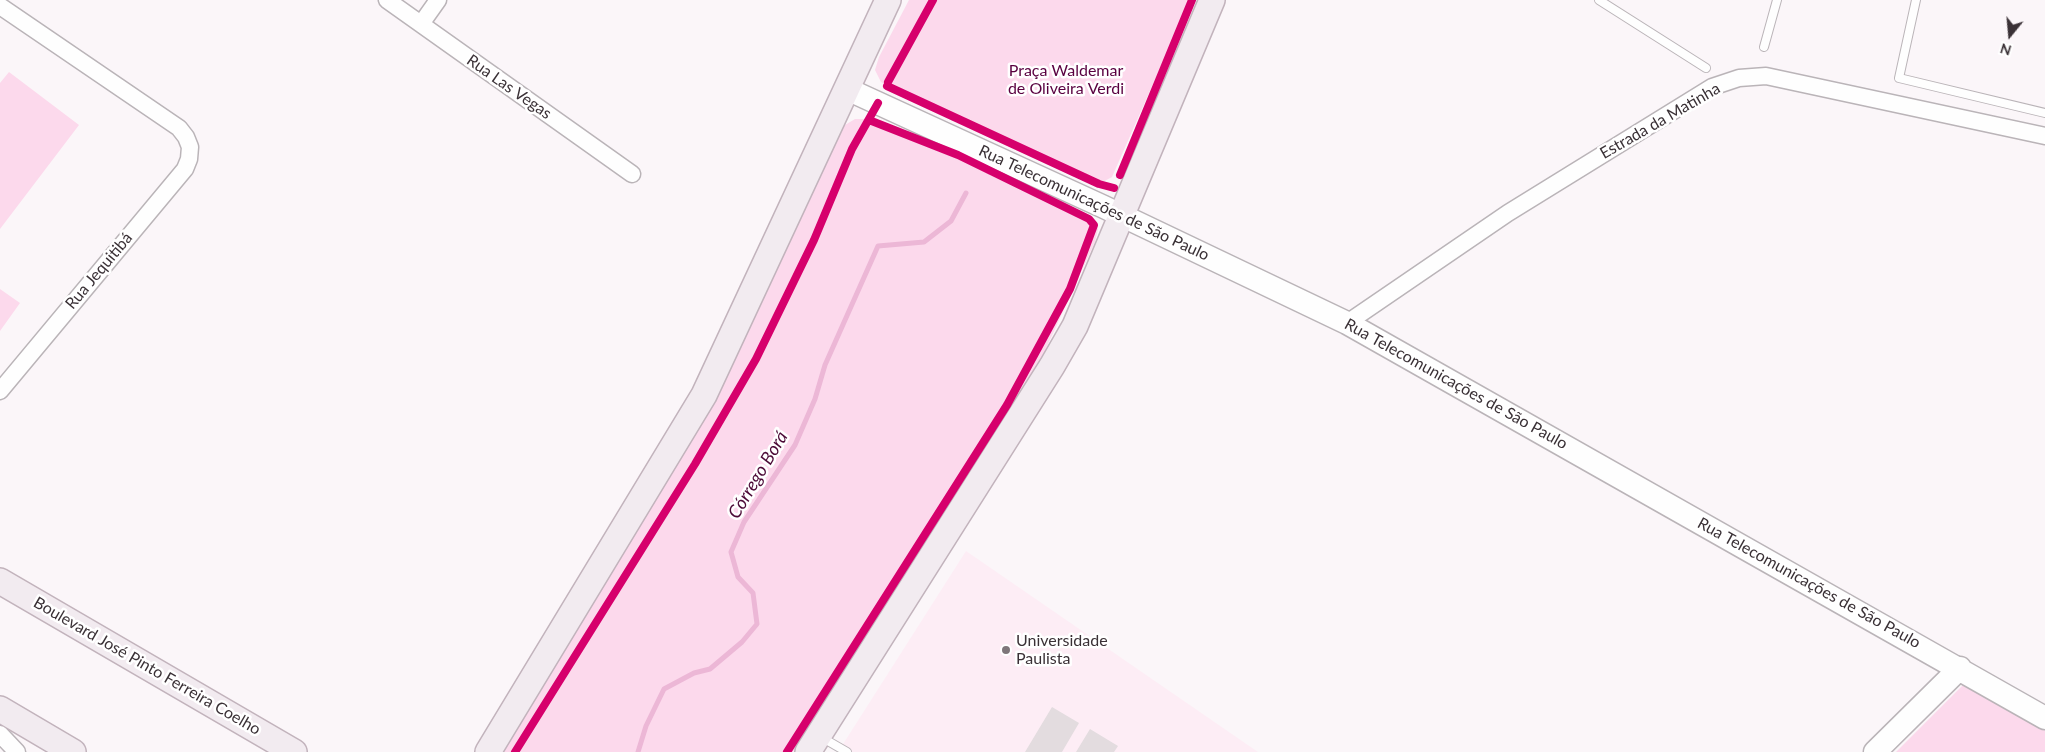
<!DOCTYPE html>
<meta charset="utf-8">
<style>
body{margin:0}
#map{position:relative;width:2045px;height:752px;overflow:hidden;background:#fbf6f9;font-family:Lato,sans-serif}
canvas{display:block}
.north{position:absolute;left:1985px;top:10px;width:50px;height:50px;-webkit-text-stroke:4px #fff;paint-order:stroke;rotate:197deg;font-size:14px;font-weight:700;line-height:20px;text-align:center;color:#3a3136}
.north::after{content:'';display:block;margin:auto;width:18px;height:22px;background:#3a3136;clip-path:polygon(50% 0,100% 100%,50% 72%,0 100%)}
</style>
<div id="map">
<canvas width="2045" height="752"></canvas>
<div class="north">N</div>
</div>
<script>
const g = document.querySelector('canvas').getContext('2d');
g.lineJoin = 'round';
function fill(path, color) {
  g.fillStyle = color;
  g.fill(path, 'evenodd');
}
function shape(rows) {
  const path = new Path2D();
  for (const r of rows) {
    path.moveTo(r[0], r[1]);
    for (let i = 2; i < r.length; i += 2) path.lineTo(r[i], r[i + 1]);
  }
  return path;
}
function trace(path, color, width, dash) {
  g.strokeStyle = color;
  g.lineWidth = width;
  g.lineCap = dash ? 'butt' : 'round';
  g.setLineDash(dash || []);
  g.stroke(path);
}
function write(font, color, halo, rows, align = 'center') {
  g.font = font + ' Lato,sans-serif';
  g.lineWidth = 5;
  g.setLineDash([]);
  g.textBaseline = 'middle';
  g.strokeStyle = halo;
  g.fillStyle = color;
  for (const [text, x, y, turn = 0] of rows) {
    g.save();
    g.translate(x, y);
    g.rotate((+turn || 0) * Math.PI / 180);
    g.textAlign = isNaN(turn) ? turn : align;
    if (halo) g.strokeText(text, 0, 0);
    g.fillText(text, 0, 0);
    g.restore();
  }
}
fill(shape([
 [966,551,1258,752,838,752]
]), '#fdedf5');
fill(shape([
 [909,0,1190,0,1112,177,1099,184,890,88,881,82,875,70,879,57],
 [9,72,79,125,0,229,0,83],
 [855,119,865,119,879,124,1070,206,1093,219,1098,229,1095,242,1037,368,923,542,793,752,497,752,837,135,845,125],
 [0,289,20,303,0,331],
 [1965,683,2045,729,2045,752,1896,752]
]), '#fcd9ec');
trace(shape([
 [638,752,646,726,664,689,694,673,710,669,742,642,757,624,753,593,738,577,731,552,744,522,795,445,815,399,825,365,878,246,924,242,951,221,966,193]
]), '#ecb7d6', 5);
fill(shape([
 [1052,707,1079,723,1062,752,1025,752],
 [1090,729,1118,746,1114,752,1076,752]
]), '#e3dcdf');
const lane = shape([
 [1599,0,1706,68],
 [1916,0,1899,78,2045,113],
 [1764,47,1777,0],
 [821,737,847,752]
]);
const street = shape([
 [387,0,632,174],
 [0,6,179,128,186,137,190,147,189,159,185,169,0,391],
 [421,24,438,0],
 [1347,323,1508,213,1712,87,1739,78,1766,76,2045,136],
 [0,734,17,752]
]);
const secondary = shape([
 [847,89,1104,207,1347,323,2045,718],
 [1875,752,1960,668]
]);
const primary = shape([
 [0,581,294,752],
 [0,709,73,752],
 [488,752,704,395,888,0],
 [808,752,1052,366,1075,326,1212,0]
]);
trace(lane, '#bab4b8', 10);
trace(street, '#bab4b8', 19);
trace(secondary, '#bab4b8', 25);
trace(primary, '#c2b3bc', 28);
trace(lane, '#fefefe', 8);
trace(street, '#fefefe', 16);
trace(secondary, '#fefefe', 22);
trace(primary, '#f2ebf0', 25);
trace(shape([
 [888,82,933,0],
 [887,86,1099,184,1114,188],
 [1120,175,1192,0],
 [515,752,695,464,756,359,814,240,852,149,878,103],
 [787,752,1007,405,1070,289,1094,225,1089,219,958,155,869,120]
]), '#d6006c', 8);
for (const [x, y, r, color] of [
 [1006,650,5,"#7e767a"]
]) {
  const dot = new Path2D();
  dot.arc(x, y, r, 0, 2 * Math.PI);
  g.fillStyle = color;
  g.fill(dot);
  trace(dot, '#fff', 2);
}
write('16px', '#590040', '#fff', [
 ["Praça Waldemar",1066,71],
 ["de Oliveira Verdi",1066,89]
]);
write('16px', '#3a3136', '#fff', [
 ["Rua Las Vegas",509,87,35],
 ["Estrada da Matinha",1660,121,-30],
 ["Rua Telecomunicações de São Paulo",1094,203,25],
 ["Rua Jequitibá",99,271,-50],
 ["Rua Telecomunicações de São Paulo",1456,384,29],
 ["Rua Telecomunicações de São Paulo",1809,583,29],
 ["Boulevard José Pinto Ferreira Coelho",147,666,30]
]);
write('16px', '#3a3136', '#fff', [
 ["Universidade",1016,641],
 ["Paulista",1016,659]
], 'left');
write('italic 18px', '#4c0a37', '#fff', [
 ["Córrego Borá",758,475,-59]
]);
</script>
